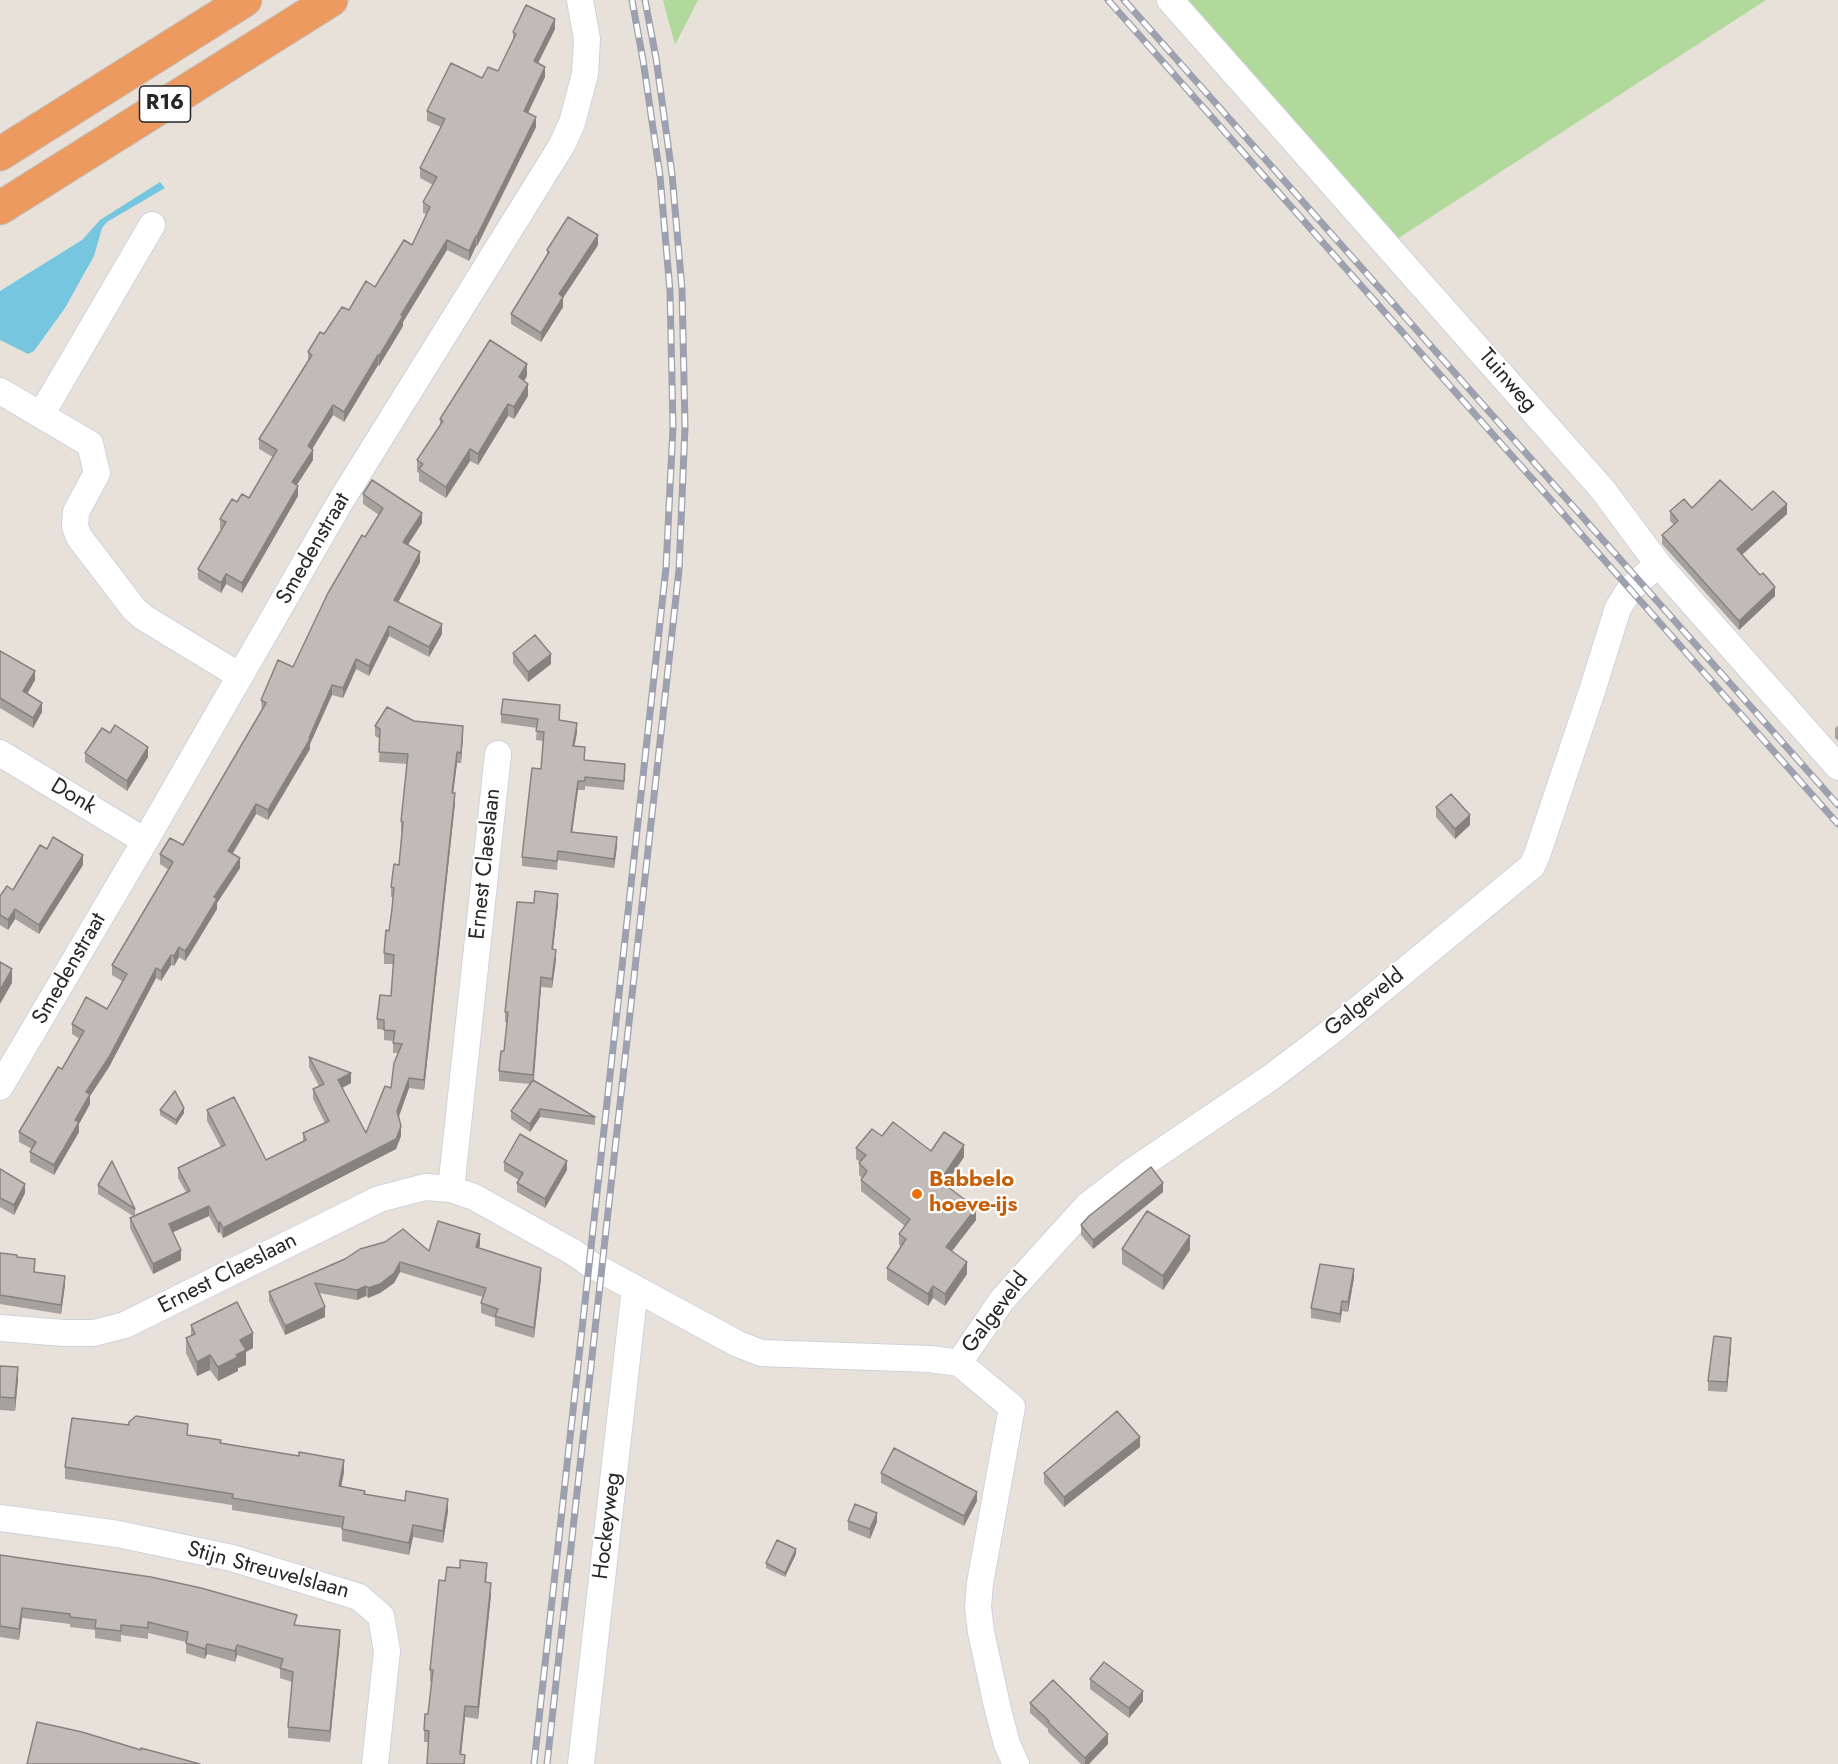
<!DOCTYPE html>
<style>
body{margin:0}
canvas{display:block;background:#e8e1d9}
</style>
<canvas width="1838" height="1764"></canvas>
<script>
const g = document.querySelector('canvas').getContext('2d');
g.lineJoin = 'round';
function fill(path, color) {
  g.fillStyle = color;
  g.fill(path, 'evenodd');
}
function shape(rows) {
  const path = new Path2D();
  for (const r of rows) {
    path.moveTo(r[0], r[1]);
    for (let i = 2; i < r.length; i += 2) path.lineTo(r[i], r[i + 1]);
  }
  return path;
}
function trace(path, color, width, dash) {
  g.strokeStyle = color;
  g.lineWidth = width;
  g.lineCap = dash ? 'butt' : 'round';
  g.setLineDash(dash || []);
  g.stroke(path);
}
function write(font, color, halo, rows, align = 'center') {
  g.font = font + ' Jost,sans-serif';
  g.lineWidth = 4.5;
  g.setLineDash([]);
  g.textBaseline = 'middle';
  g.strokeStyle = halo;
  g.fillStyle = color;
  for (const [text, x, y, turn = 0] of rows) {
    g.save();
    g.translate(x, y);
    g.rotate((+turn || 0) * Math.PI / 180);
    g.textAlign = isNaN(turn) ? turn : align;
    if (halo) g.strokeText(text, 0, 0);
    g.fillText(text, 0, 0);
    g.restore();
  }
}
fill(shape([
 [663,0,698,0,675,45],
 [1188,0,1766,0,1397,239]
]), '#b1d99b');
fill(shape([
 [160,182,165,188,107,222,102,228,94,256,65,308,34,351,28,354,0,340,0,291,82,240,100,220]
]), '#76c6e0');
const minor = shape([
 [1170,0,1603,490,1658,564,1838,767],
 [0,391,90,444,97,473,76,512,75,526,79,537,134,609,143,617,240,676],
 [41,415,152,225],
 [0,753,145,841],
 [0,1087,145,841,339,504,562,145,572,123,585,74,587,39,580,0],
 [451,1189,498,754],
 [0,1328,64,1333,94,1333,125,1325,379,1199,425,1187,451,1189,474,1197,573,1252,590,1264,738,1344,761,1353,930,1359,959,1363,1012,1407,980,1583,978,1607,981,1632,998,1710,1007,1744,1016,1764],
 [959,1363,1002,1300,1088,1205,1131,1172,1270,1078,1328,1034,1532,866,1537,855,1593,688,1618,608,1630,589,1658,564],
 [0,1518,118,1534,232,1558,359,1597,381,1616,387,1651,375,1764],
 [581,1764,635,1288]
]);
const highway = shape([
 [0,154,245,0],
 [0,208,331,0]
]);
trace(minor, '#cfd2de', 28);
trace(highway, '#c3c3c3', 35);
trace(minor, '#fff', 26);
trace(highway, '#ec9a60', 33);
const rail = shape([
 [1108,0,1838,824],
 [1124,0,1838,805],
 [534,1764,666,568,673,427,670,291,660,176,643,60,632,0],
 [547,1764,679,570,685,427,682,289,672,174,656,58,645,0]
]);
trace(rail, '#9da0af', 7);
trace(rail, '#fff', 4.5, [14]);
fill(shape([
 [555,29,538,63,545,77,528,113,536,127,477,246,476,246,469,261,447,250,403,322,403,326,379,366,378,365,344,422,333,415,312,449,313,460,297,485,298,496,242,593,226,584,221,593,198,579,198,569,222,530,220,529,220,519,237,502,249,498,273,457,259,449,259,439,308,360,308,352,324,334,349,310,375,287,412,245,426,214,423,213,423,202,433,185,420,178,420,168,441,127,427,121,427,111,482,78,498,71,513,42,513,32],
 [598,245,563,298,563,307,541,342,511,324,511,314,547,254,547,250],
 [527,376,524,381,528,396,514,419,508,416,478,465,470,461,446,498,419,481,419,473,417,472,417,460,440,426,440,419],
 [363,494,422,523,408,545,420,562,398,602,442,634,429,657,389,636,369,676,356,669,343,698,332,695,310,744,310,749,268,820,256,814,233,853,240,868,217,903,217,909,190,954,185,961,179,957,174,966,171,965,161,981,156,978,109,1067,90,1096,90,1104,79,1124,79,1132,54,1175,30,1162,30,1152,32,1149,19,1142,19,1132,62,1069,80,1039,72,1034,72,1024,107,1009,122,981,112,975,112,965,169,870,160,864,160,854,183,845,262,711,261,700,293,667,365,537,379,515,363,504],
 [1692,508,1752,510,1787,514,1742,555,1760,575,1775,596,1739,630,1662,544,1662,535,1674,525,1670,521,1670,511],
 [0,651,35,680,27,694,42,712,33,728,0,708],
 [513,653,551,664,528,682,513,663],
 [501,714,560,714,560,720,577,732,574,746,584,760,625,773,624,790,585,786,585,790,578,790,572,832,617,846,614,868,558,860,557,870,522,866,522,857,541,769,543,741,536,740,537,728,501,723],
 [414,721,463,736,461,763,457,763,453,793,455,803,424,1090,409,1088,399,1117,401,1136,396,1149,223,1238,220,1232,218,1233,209,1216,173,1232,181,1260,153,1274,130,1228,130,1218,133,1216,98,1194,98,1185,135,1209,135,1215,186,1192,178,1178,178,1168,221,1147,207,1121,207,1110,266,1160,303,1142,303,1133,325,1123,313,1099,313,1089,319,1086,309,1067,309,1057,351,1083,342,1088,366,1133,391,1088,398,1053,393,1053,393,1041,384,1040,384,1030,377,1029,377,1019,391,996,394,964,384,964,384,953,389,931,393,897,391,897,391,887,399,865,402,832,401,831,401,821,407,764,379,762,380,739,375,736,375,726],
 [1838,726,1838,741,1835,738,1835,728],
 [85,753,148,757,127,791,85,762],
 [1436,807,1470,825,1455,839,1436,817],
 [47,849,83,865,39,934,15,919,8,930,0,925,0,896,13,890],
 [558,904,553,949,556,960,552,988,541,987,534,1081,595,1117,595,1125,540,1117,530,1132,511,1119,511,1111,530,1084,499,1081,499,1071,504,1051,507,1022,505,1022,505,1012],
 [160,1110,184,1113,176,1125,160,1115],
 [882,1136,931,1151,964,1157,945,1185,976,1220,951,1251,967,1274,945,1306,933,1298,928,1306,887,1280,887,1268,901,1246,899,1245,899,1234,905,1226,861,1191,861,1180,862,1178,859,1175,859,1163,860,1162,856,1159,856,1148],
 [504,1162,567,1170,545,1208,517,1192,517,1183,519,1180,504,1171],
 [0,1169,25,1193,14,1215,0,1207],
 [1163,1192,1093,1249,1081,1235,1081,1225],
 [480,1244,479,1248,541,1278,534,1338,495,1326,495,1318,481,1313,481,1303,483,1297,400,1272,394,1283,380,1293,368,1298,366,1296,357,1300,319,1293,325,1317,285,1335,269,1301,269,1292,429,1251],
 [1122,1249,1190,1250,1163,1290,1122,1264],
 [0,1253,17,1257,35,1267,35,1272,65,1285,61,1314,0,1304],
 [1354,1278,1348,1312,1342,1311,1340,1323,1311,1318,1311,1308],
 [191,1325,253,1348,246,1352,246,1365,238,1368,238,1371,218,1381,210,1370,197,1376,186,1353,186,1338,191,1336],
 [1731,1347,1727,1392,1708,1391,1708,1381],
 [0,1366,18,1380,15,1411,0,1410],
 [129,1425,188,1435,344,1472,341,1487,365,1494,448,1511,443,1543,413,1537,409,1555,342,1541,342,1528,232,1510,232,1505,65,1479,65,1467],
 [1140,1447,1064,1507,1044,1483,1044,1473],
 [881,1473,977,1501,964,1526,881,1483],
 [848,1521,877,1522,870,1539,848,1530],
 [796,1554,785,1577,766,1568,766,1563],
 [0,1555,297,1625,340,1641,330,1742,288,1738,288,1727,292,1682,280,1678,280,1669,237,1655,235,1662,207,1654,205,1659,186,1653,186,1642,148,1633,148,1639,121,1635,121,1642,95,1638,95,1630,70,1627,70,1624,22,1618,19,1640,0,1637],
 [487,1574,486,1583,491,1595,478,1719,465,1717,461,1755,465,1764,428,1742,424,1742,424,1730,428,1714,432,1682,430,1681,430,1670,445,1581],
 [1090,1679,1143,1701,1129,1718,1090,1689],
 [1030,1703,1108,1744,1089,1764,1081,1764,1048,1732,1048,1729,1030,1713]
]), '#a5a19d');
fill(shape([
 [555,19,555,29,534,71,534,61],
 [545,67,545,77,524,121,524,111],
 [536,117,536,127,477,246,477,236],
 [598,235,598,245,563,298,563,307,541,342,541,333,559,294],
 [476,236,476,246,469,261,469,251],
 [447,240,447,250,403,322,403,326,379,366,379,356,401,315],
 [378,355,378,365,344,422,344,412],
 [527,364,527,376,519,389,519,377],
 [528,384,528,396,514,419,514,407],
 [508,404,508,416,478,465,478,454],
 [333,405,333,415,308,456,308,446],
 [470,449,470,461,446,498,446,487],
 [313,450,313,460,292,492,292,482],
 [298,486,298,496,242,593,242,583],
 [1787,504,1787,514,1737,559,1737,549],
 [422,513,422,523,403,552,403,542],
 [420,552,420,562,394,610,394,600],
 [226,574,226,584,221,593,221,583],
 [1775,587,1775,596,1739,630,1739,621],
 [442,624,442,634,429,657,429,647],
 [389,626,389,636,369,676,369,666],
 [551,654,551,664,528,682,528,672],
 [356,659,356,669,343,698,343,688],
 [35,671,35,680,23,701,23,691],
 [332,685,332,695,310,744,310,749,268,820,268,810,309,738],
 [42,703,42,712,33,728,33,718],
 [577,723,577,732,573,755,573,746],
 [463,726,463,736,461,763,461,753],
 [148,747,148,757,127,791,127,781],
 [457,752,457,763,452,803,452,793],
 [578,781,578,790,571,841,571,832],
 [455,793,455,803,424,1090,424,1080],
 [256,804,256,814,228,861,228,851],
 [1470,815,1470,825,1455,839,1455,829],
 [617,837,617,846,614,868,614,859],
 [83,855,83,865,39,934,39,925],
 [240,858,240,868,217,903,217,909,185,961,185,951,214,897],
 [558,894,558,904,552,959,552,949],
 [15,909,15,919,8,930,8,920],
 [179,947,179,957,174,966,174,956],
 [556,950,556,960,552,988,552,979],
 [171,955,171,965,161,981,161,971],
 [156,968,156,978,109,1067,90,1096,90,1104,79,1124,79,1132,54,1175,54,1165,86,1092],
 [12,969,12,983,0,1004,0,990],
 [541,977,541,987,533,1085,533,1075],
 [351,1073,351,1083,338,1090,338,1080],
 [409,1078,409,1088,397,1121,397,1111],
 [184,1108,184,1113,176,1125,176,1120],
 [540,1109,540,1117,530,1132,530,1124],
 [401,1126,401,1136,396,1149,223,1238,223,1228],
 [964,1145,964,1157,940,1192,940,1181],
 [567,1161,567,1170,545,1208,545,1199],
 [1163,1183,1163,1192,1093,1249,1093,1240],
 [25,1184,25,1193,14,1215,14,1205],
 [209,1206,209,1216,169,1234,169,1224],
 [976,1208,976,1220,946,1259,946,1247],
 [220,1222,220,1232,218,1233,218,1223],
 [480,1234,480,1244,476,1257,476,1247],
 [1190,1236,1190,1250,1163,1290,1163,1276],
 [181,1250,181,1260,153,1274,153,1264],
 [400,1262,400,1272,394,1283,380,1293,368,1298,368,1288],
 [967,1262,967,1274,945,1306,945,1294],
 [541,1268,541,1278,534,1338,534,1328],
 [1354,1269,1354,1278,1348,1312,1348,1302],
 [65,1276,65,1285,61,1314,61,1305],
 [366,1286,366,1296,357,1300,357,1290],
 [933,1286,933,1298,928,1306,928,1294],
 [1342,1301,1342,1311,1340,1323,1340,1314],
 [325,1307,325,1317,285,1335,285,1326],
 [253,1333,253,1348,246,1352,246,1365,238,1368,238,1371,218,1381,218,1367,240,1340],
 [1731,1338,1731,1347,1727,1392,1727,1382],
 [210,1355,210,1370,197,1376,197,1362],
 [18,1367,18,1380,15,1411,15,1398],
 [1140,1437,1140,1447,1064,1507,1064,1497],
 [344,1460,344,1472,339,1498,339,1486],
 [977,1492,977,1501,964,1526,964,1516],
 [448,1499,448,1511,443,1543,443,1531],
 [877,1513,877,1522,870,1539,870,1529],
 [413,1525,413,1537,409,1555,409,1543],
 [796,1549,796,1554,785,1577,785,1573],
 [491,1583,491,1595,478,1719,478,1707],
 [22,1608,22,1618,19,1640,19,1629],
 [340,1630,340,1641,330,1742,330,1731],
 [207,1644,207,1654,205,1659,205,1649],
 [237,1645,237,1655,235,1662,235,1651],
 [1143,1691,1143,1701,1129,1718,1129,1708],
 [465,1706,465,1717,460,1764,460,1754],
 [1108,1734,1108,1744,1089,1764,1085,1764,1085,1758]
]), '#86837f');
const building = shape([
 [526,5,555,19,534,61,545,67,524,111,536,117,477,236,476,236,469,251,447,240,401,315,403,316,379,356,378,355,344,412,333,405,308,446,313,450,292,482,298,486,242,583,226,574,221,583,198,569,226,522,220,519,232,499,237,502,242,494,249,498,277,450,259,439,312,355,308,352,320,332,324,334,342,307,349,310,366,281,375,287,404,240,412,245,430,207,423,202,437,177,420,168,445,119,427,111,451,63,482,78,488,67,498,71,516,34,513,32,526,5],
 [568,217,598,235,559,294,563,297,541,333,511,314,549,252,547,250,568,217],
 [490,340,527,364,519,377,528,384,514,407,508,404,478,454,470,449,446,487,419,469,423,464,417,460,443,421,440,419,490,340],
 [372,480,422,513,403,542,420,552,394,600,442,624,429,647,389,626,369,666,356,659,343,688,332,685,309,738,310,739,268,810,256,804,228,851,240,858,214,897,217,899,190,944,185,951,179,947,174,956,171,955,161,971,156,968,109,1057,86,1092,90,1094,75,1120,79,1122,54,1165,30,1152,36,1142,19,1132,58,1067,62,1069,84,1031,72,1024,86,997,107,1009,127,974,112,965,173,862,160,854,170,838,183,845,266,703,261,700,278,660,293,667,328,593,362,535,365,537,383,508,363,494,372,480],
 [1720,480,1752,510,1773,491,1787,504,1737,549,1760,575,1763,573,1775,587,1739,621,1662,535,1678,521,1670,511,1684,499,1692,508,1720,480],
 [535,635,551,654,528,672,513,653,535,635],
 [0,651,35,671,23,691,42,703,33,718,0,698,0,651],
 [503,699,560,705,559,720,577,723,573,746,585,747,584,760,625,764,624,781,585,777,585,781,578,781,571,832,617,837,614,859,558,851,557,861,522,857,532,768,541,769,544,732,536,731,538,719,501,714,503,699],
 [387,707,414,721,463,726,461,753,457,752,452,793,455,793,424,1080,409,1078,397,1111,401,1126,396,1139,223,1228,220,1222,218,1223,209,1206,169,1224,181,1250,153,1264,130,1218,190,1191,178,1168,225,1145,207,1110,234,1097,266,1160,306,1140,303,1133,329,1121,313,1089,324,1084,309,1057,351,1073,338,1080,366,1133,385,1086,391,1088,394,1063,402,1044,393,1043,395,1031,384,1030,384,1020,377,1019,380,995,391,996,394,955,384,953,386,930,389,931,392,909,394,888,391,887,394,864,399,865,403,822,401,821,408,754,379,752,380,729,375,726,387,707],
 [115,725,148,747,127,781,85,753,102,728,110,733,115,725],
 [1451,794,1470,815,1455,829,1436,807,1451,794],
 [53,837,83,855,39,925,15,909,8,920,0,915,0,896,7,886,13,890,40,845,47,849,53,837],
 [535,891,558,894,552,949,556,950,552,979,541,977,533,1075,499,1071,501,1051,504,1051,508,1012,505,1012,517,902,534,903,535,891],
 [0,962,12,969,0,990,0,962],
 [533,1080,595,1117,540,1109,530,1124,511,1111,533,1080],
 [175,1091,184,1108,176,1120,160,1110,175,1091],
 [893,1122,931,1151,944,1132,964,1145,940,1181,976,1208,946,1247,967,1262,945,1294,933,1286,928,1294,887,1268,906,1239,899,1234,910,1219,861,1180,867,1171,859,1163,866,1155,856,1148,872,1129,882,1136,893,1122],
 [520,1134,567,1161,545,1199,517,1183,523,1173,504,1162,520,1134],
 [112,1161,135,1209,98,1185,112,1161],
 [1151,1167,1163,1183,1093,1240,1081,1225,1089,1216,1151,1167],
 [0,1169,25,1184,14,1205,0,1198,0,1169],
 [1147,1211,1190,1236,1163,1276,1122,1249,1147,1211],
 [438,1221,480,1234,476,1247,541,1268,534,1328,495,1316,498,1309,481,1303,486,1288,400,1262,394,1273,380,1284,368,1288,366,1286,357,1290,315,1283,325,1307,285,1326,269,1292,345,1259,360,1249,385,1242,403,1229,429,1251,438,1221],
 [0,1253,17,1255,17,1257,35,1259,34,1272,65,1276,61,1305,0,1295,0,1253],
 [1320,1264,1354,1269,1348,1302,1342,1301,1340,1314,1311,1308,1320,1264],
 [237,1302,253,1333,240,1340,246,1350,236,1355,238,1357,218,1367,210,1355,197,1362,186,1338,195,1334,191,1325,237,1302],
 [1714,1336,1731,1338,1727,1382,1708,1381,1714,1336],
 [0,1366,18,1367,15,1398,0,1397,0,1366],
 [1117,1411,1140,1437,1064,1497,1044,1473,1117,1411],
 [136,1416,188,1424,187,1435,221,1440,220,1443,299,1456,299,1452,344,1460,339,1486,365,1491,364,1494,405,1501,406,1491,448,1499,443,1531,413,1525,409,1543,342,1529,344,1517,232,1498,233,1494,65,1467,72,1418,129,1425,129,1422,136,1416],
 [894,1448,977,1492,964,1516,881,1473,894,1448],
 [855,1504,877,1513,870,1529,848,1521,855,1504],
 [777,1540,796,1549,785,1573,766,1563,777,1540],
 [0,1555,151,1577,201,1588,297,1615,294,1625,340,1630,330,1731,288,1727,293,1672,280,1668,283,1659,237,1645,235,1651,207,1644,205,1649,186,1643,188,1632,148,1622,148,1628,121,1625,121,1631,95,1628,96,1620,70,1617,70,1614,22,1608,19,1629,0,1626,0,1555],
 [460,1560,487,1563,485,1582,491,1583,478,1707,465,1706,460,1754,465,1755,464,1764,427,1764,429,1731,424,1730,425,1714,428,1714,433,1670,430,1670,439,1580,445,1581,447,1567,460,1568,460,1560],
 [1104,1662,1143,1691,1129,1708,1090,1679,1104,1662],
 [1053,1680,1108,1734,1085,1758,1048,1722,1049,1721,1030,1703,1053,1680],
 [37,1722,82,1732,141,1750,141,1748,200,1764,27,1764,37,1722]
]);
fill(building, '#c0bbb6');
trace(building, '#86837f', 1.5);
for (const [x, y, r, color] of [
 [917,1194,6,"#e8710a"]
]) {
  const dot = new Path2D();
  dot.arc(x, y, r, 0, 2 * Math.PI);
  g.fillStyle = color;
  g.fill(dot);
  trace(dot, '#fff', 2);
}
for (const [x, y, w] of [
 [165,104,51]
]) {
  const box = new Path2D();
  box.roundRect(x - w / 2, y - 18, w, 36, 4.5);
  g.fillStyle = '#fff';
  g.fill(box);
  trace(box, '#272727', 1.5);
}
write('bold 21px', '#272727', null, [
 ["R16",165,104]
]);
write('22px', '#272727', '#fff', [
 ["Tuinweg",1507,381,49],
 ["Smedenstraat",314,549,-60],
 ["Donk",73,797,31],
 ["Ernest Claeslaan",486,864,-84],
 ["Smedenstraat",70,969,-60],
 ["Galgeveld",1365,1003,-39],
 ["Ernest Claeslaan",228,1274,-27],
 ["Galgeveld",996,1313,-53],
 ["Hockeyweg",608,1526,-83],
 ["Stijn Streuvelslaan",268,1571,15]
]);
write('bold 22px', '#c56008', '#fff', [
 ["Babbelo",929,1181],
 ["hoeve-ijs",929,1206]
], 'left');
</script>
